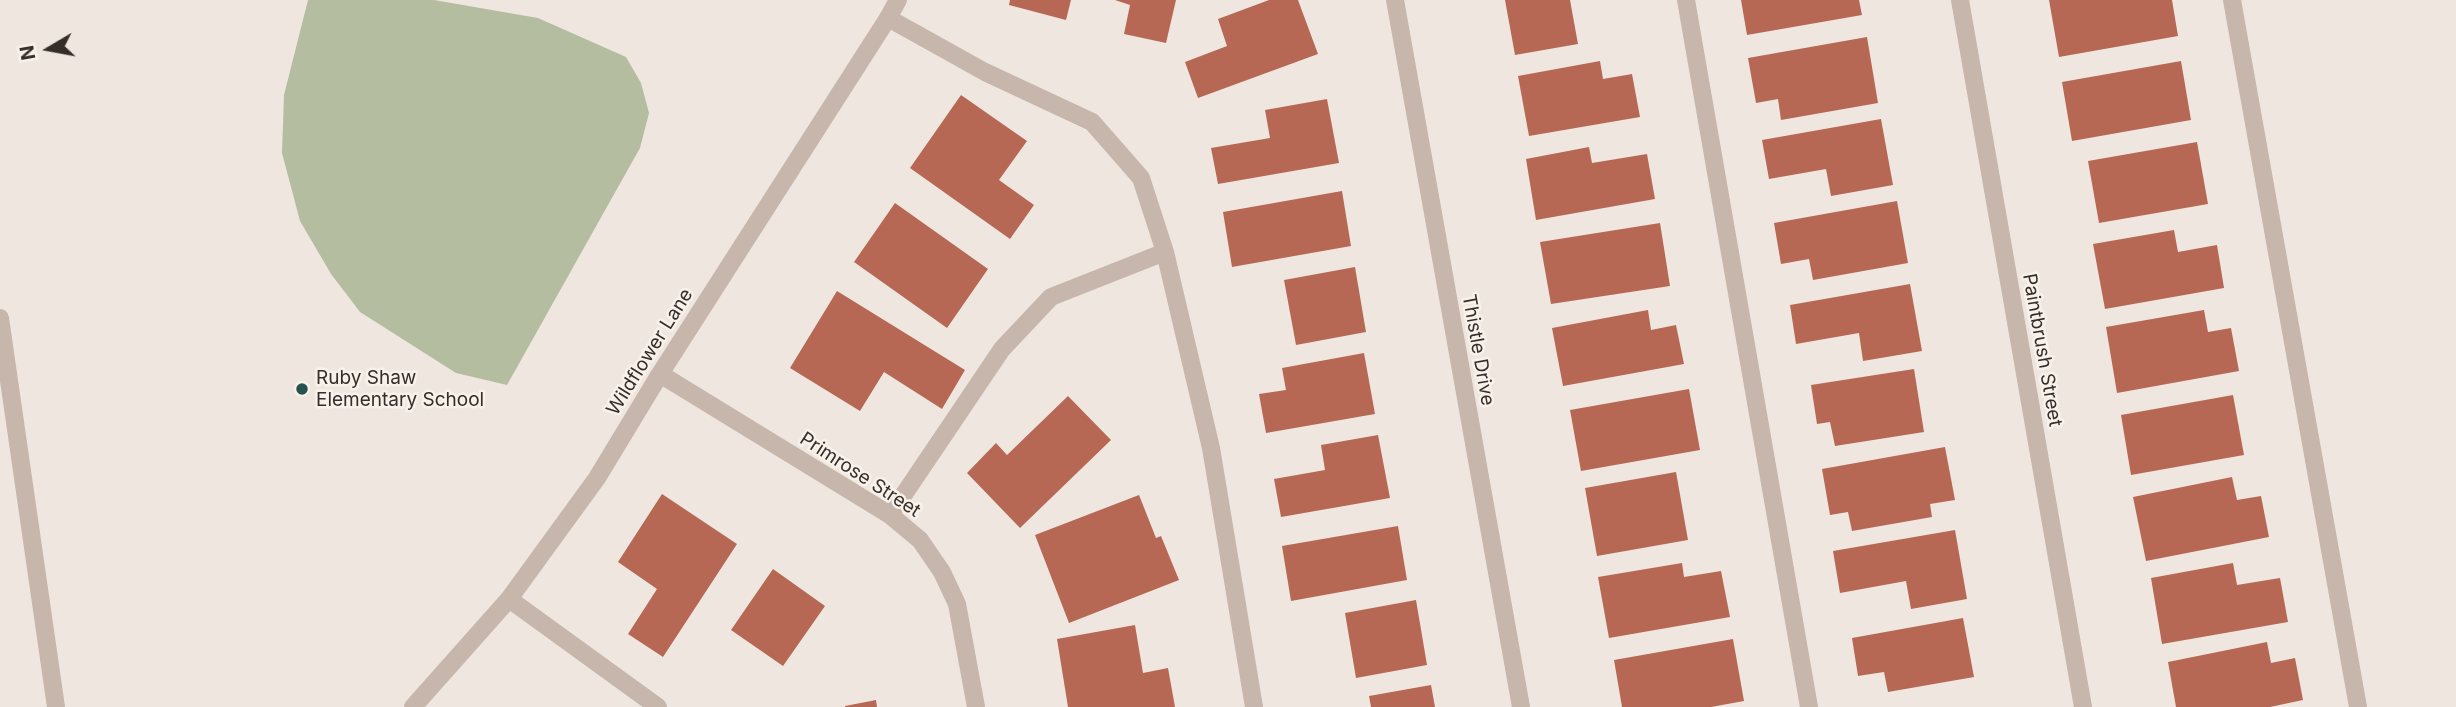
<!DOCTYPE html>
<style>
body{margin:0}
#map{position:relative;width:2456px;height:707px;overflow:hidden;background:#efe7df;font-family:Inter,sans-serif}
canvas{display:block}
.north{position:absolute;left:14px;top:14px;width:70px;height:70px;-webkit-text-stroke:5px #f8f1ea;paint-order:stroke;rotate:260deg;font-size:19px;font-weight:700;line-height:28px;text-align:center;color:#352d2a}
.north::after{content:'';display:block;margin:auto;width:24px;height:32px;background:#352d2a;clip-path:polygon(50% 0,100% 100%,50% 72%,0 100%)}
</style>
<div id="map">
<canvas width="2456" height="707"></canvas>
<div class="north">N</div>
</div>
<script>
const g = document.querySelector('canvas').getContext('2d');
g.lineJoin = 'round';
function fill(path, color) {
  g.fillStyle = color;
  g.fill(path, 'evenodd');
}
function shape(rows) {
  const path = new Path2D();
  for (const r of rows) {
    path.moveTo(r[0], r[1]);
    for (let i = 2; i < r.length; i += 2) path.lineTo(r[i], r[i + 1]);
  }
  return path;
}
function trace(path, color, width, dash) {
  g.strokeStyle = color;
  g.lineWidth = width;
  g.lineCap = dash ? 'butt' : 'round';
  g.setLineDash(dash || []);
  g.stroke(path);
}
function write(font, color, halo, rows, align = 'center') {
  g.font = font + ' Inter,sans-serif';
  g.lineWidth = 5;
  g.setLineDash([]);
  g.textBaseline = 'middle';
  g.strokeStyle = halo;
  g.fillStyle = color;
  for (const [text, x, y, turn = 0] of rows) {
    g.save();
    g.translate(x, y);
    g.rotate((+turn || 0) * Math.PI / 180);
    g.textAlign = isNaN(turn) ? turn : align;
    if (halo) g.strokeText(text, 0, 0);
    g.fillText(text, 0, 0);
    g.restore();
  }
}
fill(shape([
 [308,0,434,0,538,18,626,57,641,83,649,113,640,148,507,385,456,373,360,312,331,274,300,221,282,153,284,95]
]), '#b5bda0');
fill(shape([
 [1010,0,1071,0,1066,20,1009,5],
 [1115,0,1176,0,1166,43,1124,34,1130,5],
 [1269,0,1298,0,1318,54,1198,98,1185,62,1227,46,1218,19],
 [1505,0,1570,0,1578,44,1515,55],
 [1741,0,1859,0,1862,15,1747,35],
 [2049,0,2172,0,2178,36,2059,57],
 [1867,37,1878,103,1781,120,1778,99,1756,103,1748,58],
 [1600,61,1603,79,1632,74,1640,117,1529,136,1518,76],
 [2181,61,2191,120,2072,141,2062,82],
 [961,95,1027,141,999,180,1034,205,1010,239,910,168],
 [1327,99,1339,163,1218,184,1211,148,1270,138,1265,110],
 [1881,119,1893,185,1831,196,1826,169,1769,179,1762,140],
 [2197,142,2208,204,2099,223,2088,161],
 [1589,147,1592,163,1647,154,1655,199,1536,220,1526,159],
 [1342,191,1351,246,1232,267,1223,212],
 [1897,201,1908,263,1813,280,1809,259,1781,264,1774,223],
 [895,203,988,269,947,328,854,262],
 [1660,223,1670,286,1551,304,1540,242],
 [2174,230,2178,252,2217,245,2224,288,2105,309,2093,244],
 [1355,267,1366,332,1296,345,1284,280],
 [1910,284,1922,351,1863,361,1859,333,1796,344,1790,305],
 [837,291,965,370,942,409,884,372,860,411,790,368],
 [1648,310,1651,330,1676,325,1684,364,1563,386,1552,328],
 [2204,310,2208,332,2231,328,2239,371,2117,393,2106,327],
 [1364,353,1375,414,1266,433,1259,394,1286,390,1282,368],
 [1914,369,1924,432,1835,446,1830,422,1817,424,1811,385],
 [1689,389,1700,450,1581,471,1570,410],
 [2233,395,2244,455,2131,475,2121,415],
 [1068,396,1111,440,1020,528,967,473,996,443,1007,455],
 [1378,435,1390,498,1281,517,1274,479,1325,470,1321,445],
 [1945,447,1955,500,1930,504,1932,517,1852,531,1848,512,1830,515,1822,469],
 [1676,472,1688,540,1597,556,1585,488],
 [2232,477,2237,500,2261,496,2269,537,2146,561,2133,497],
 [662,494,737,544,663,657,628,634,657,589,618,562],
 [1139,495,1156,538,1161,536,1179,580,1069,623,1035,535],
 [1398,526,1407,580,1291,601,1282,546],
 [1955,530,1967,599,1911,609,1906,581,1840,593,1833,551],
 [1682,563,1684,577,1721,571,1730,617,1609,638,1598,577],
 [2233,563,2237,585,2280,578,2288,622,2162,644,2151,578],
 [773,569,825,606,783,666,731,630],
 [1416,600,1427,665,1356,678,1345,613],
 [1963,618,1974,677,1888,692,1884,672,1858,676,1852,638],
 [1135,625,1143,673,1168,668,1175,707,1068,707,1057,639],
 [1733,639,1744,701,1711,707,1622,707,1614,660],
 [2267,642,2271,663,2295,658,2303,700,2270,707,2176,707,2168,662],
 [1431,685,1435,707,1371,707,1369,696],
 [876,700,877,707,845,707,845,706]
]), '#b66855');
trace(shape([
 [1686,0,1809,707],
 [2232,0,2358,707],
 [888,18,985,72,1092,122,1141,178,1165,252,1211,448,1254,707],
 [0,318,56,707],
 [890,515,1002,349,1051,297,1165,252],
 [509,599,658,707]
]), '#c6b6ac', 18);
trace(shape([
 [1395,0,1521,707],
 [1960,0,2083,707],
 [660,374,890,515,920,540,942,572,957,604,976,707],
 [413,707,509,599,597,478,660,374,888,18,898,0]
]), '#c6b6ac', 18);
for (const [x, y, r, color] of [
 [302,389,7,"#255151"]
]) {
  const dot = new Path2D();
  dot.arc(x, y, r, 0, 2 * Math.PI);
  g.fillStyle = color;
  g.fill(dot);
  trace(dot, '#f8f1ea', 2.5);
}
write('19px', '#352d2a', '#f8f1ea', [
 ["Thistle Drive",1478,350,80],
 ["Paintbrush Street",2042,350,80],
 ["Wildflower Lane",650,352,-58],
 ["Primrose Street",860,475,33]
]);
write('19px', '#352d2a', '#f8f1ea', [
 ["Ruby Shaw",316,378],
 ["Elementary School",316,400]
], 'left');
</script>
